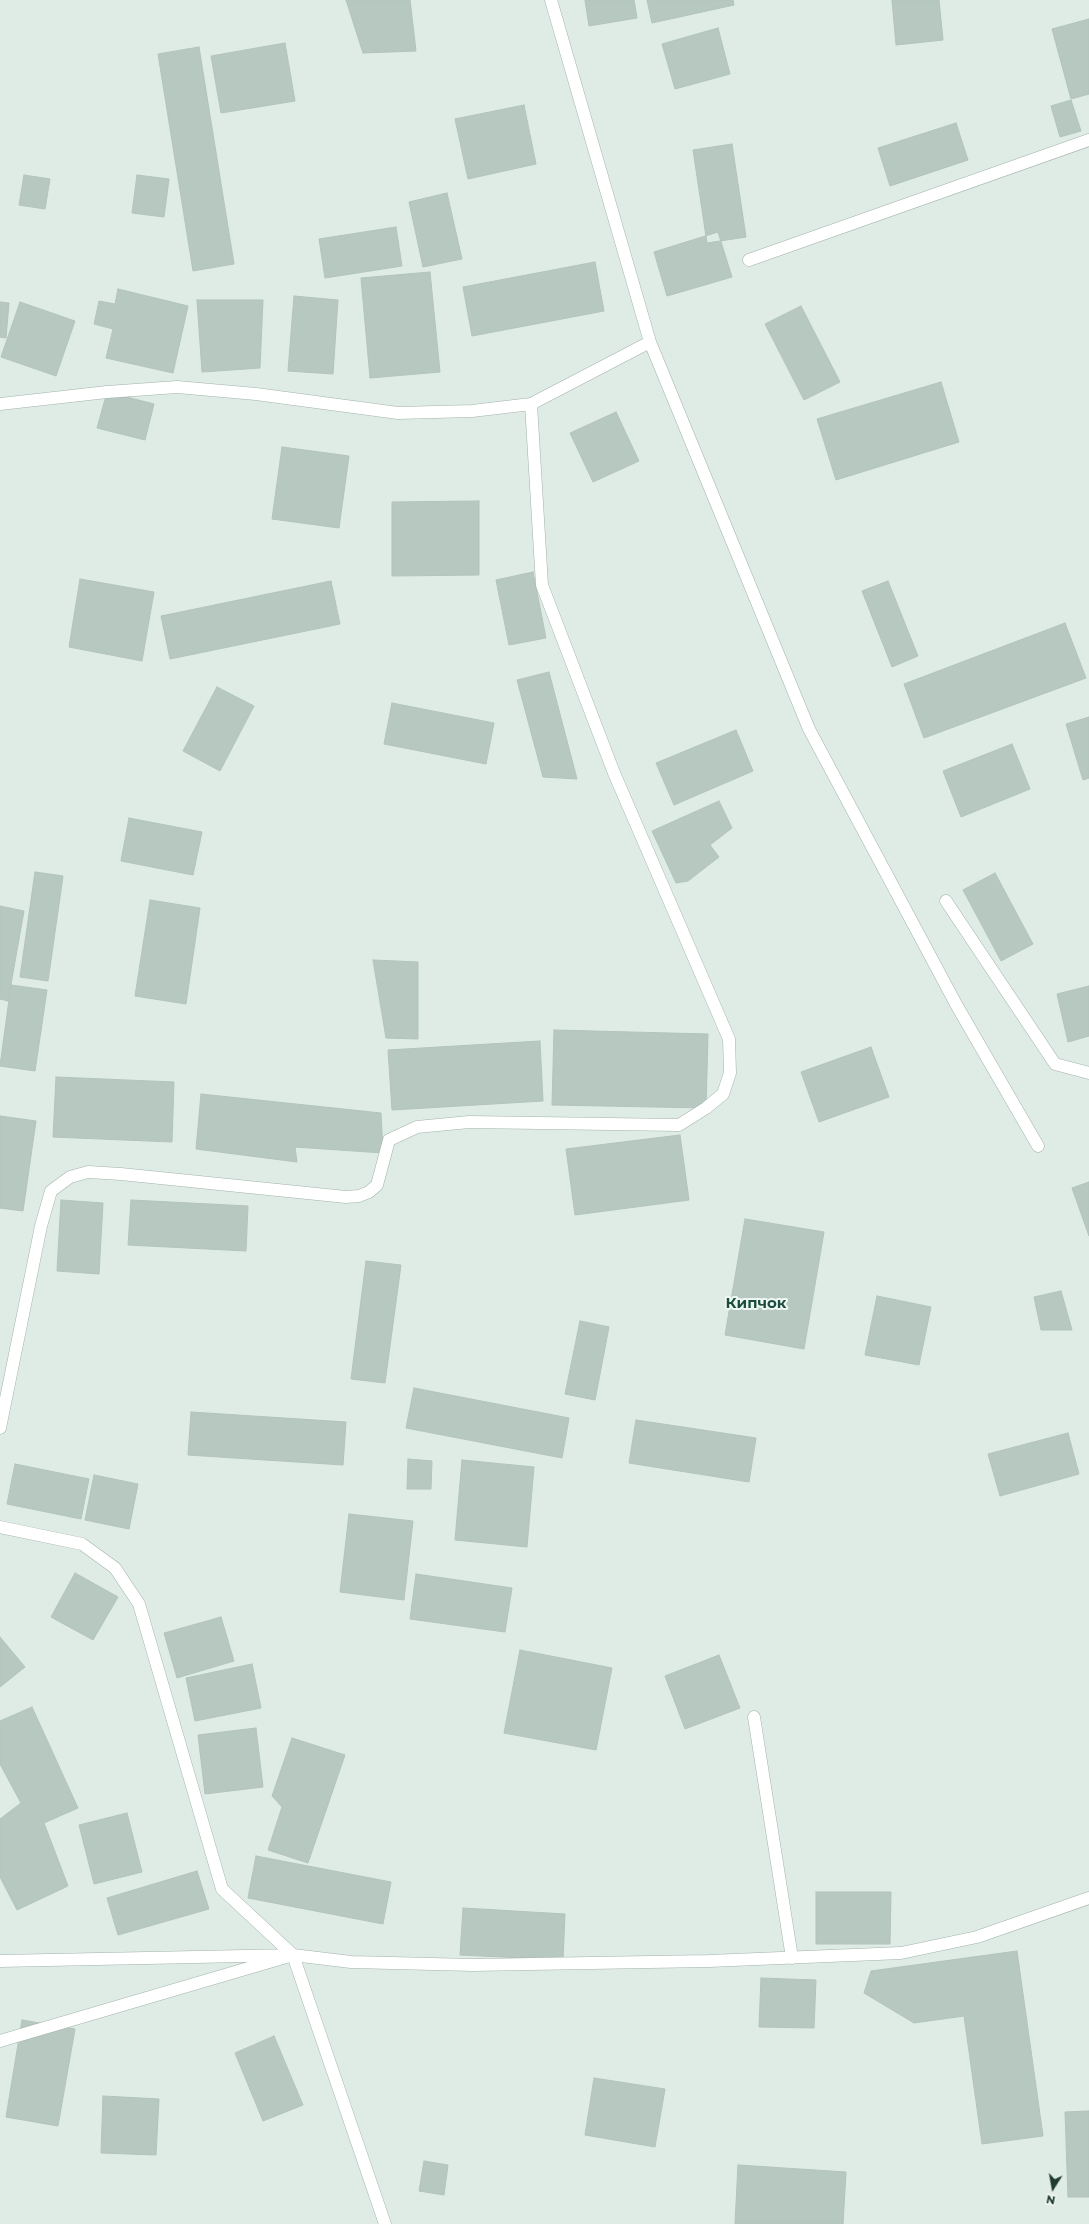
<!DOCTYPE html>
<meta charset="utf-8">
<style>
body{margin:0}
#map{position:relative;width:1089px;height:2224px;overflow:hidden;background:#dfebe5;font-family:Montserrat,sans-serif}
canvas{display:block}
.north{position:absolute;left:1033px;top:2168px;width:40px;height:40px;-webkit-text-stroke:3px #eff7f3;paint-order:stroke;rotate:191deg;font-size:11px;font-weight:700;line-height:16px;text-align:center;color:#203b32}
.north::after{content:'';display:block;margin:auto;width:14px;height:18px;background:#203b32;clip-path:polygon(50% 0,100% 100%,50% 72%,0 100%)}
</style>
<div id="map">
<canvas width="1089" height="2224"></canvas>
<div class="north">N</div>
</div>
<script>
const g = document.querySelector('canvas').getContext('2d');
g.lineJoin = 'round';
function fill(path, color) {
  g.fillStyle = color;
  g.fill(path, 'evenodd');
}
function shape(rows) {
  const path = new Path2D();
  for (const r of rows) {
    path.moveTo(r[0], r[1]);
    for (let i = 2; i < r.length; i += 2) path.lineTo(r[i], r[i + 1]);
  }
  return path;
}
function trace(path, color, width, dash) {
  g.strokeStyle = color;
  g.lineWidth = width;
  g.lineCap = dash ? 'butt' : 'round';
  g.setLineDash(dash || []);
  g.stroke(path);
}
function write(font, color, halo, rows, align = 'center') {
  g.font = font + ' Montserrat,sans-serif';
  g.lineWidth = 4;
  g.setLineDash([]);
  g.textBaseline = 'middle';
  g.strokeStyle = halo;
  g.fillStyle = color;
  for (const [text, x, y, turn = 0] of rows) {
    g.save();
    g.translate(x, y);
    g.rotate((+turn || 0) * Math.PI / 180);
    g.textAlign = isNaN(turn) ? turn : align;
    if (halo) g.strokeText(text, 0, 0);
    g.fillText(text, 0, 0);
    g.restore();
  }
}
const building = shape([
 [346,0,410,0,416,51,363,53,346,0],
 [585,0,634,0,637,18,589,26,585,0],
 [647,0,733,0,734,5,652,23,647,0],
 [892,0,939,0,943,40,896,45,892,0],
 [1089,19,1089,94,1071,99,1052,29,1089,19],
 [718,28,730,74,675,89,662,44,718,28],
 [285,43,295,101,221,113,211,56,285,43],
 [199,47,234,264,193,271,158,54,199,47],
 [1071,100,1081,131,1060,137,1051,106,1071,100],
 [524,105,536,164,468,179,455,119,524,105],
 [956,123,968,160,890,186,878,148,956,123],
 [732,144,746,237,707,243,693,150,732,144],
 [24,175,50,179,45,209,19,205,24,175],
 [137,175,169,179,164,217,132,213,137,175],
 [447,193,462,259,423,267,409,202,447,193],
 [396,227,402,266,325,278,319,239,396,227],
 [718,232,732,277,667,296,654,252,718,232],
 [595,262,604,311,472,336,463,287,595,262],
 [430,272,440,372,370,378,361,278,430,272],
 [118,289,188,306,173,373,106,358,113,329,94,324,99,301,115,304,118,289],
 [294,296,338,300,333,374,288,371,294,296],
 [197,300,263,300,260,368,202,372,197,300],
 [0,302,9,303,6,338,0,337,0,302],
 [20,302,75,321,56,376,1,357,20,302],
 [801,306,840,382,804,400,765,324,801,306],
 [941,382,959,442,836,480,817,419,941,382],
 [107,392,154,404,145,440,97,428,107,392],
 [616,412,639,461,593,482,570,433,616,412],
 [282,447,349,456,339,528,272,519,282,447],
 [479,501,479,575,392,576,392,502,479,501],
 [533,572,546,638,509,645,496,580,533,572],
 [80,579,154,592,142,661,69,647,80,579],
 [331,581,340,624,170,659,161,616,331,581],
 [888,581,918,656,892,667,862,591,888,581],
 [1065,623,1086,678,924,738,904,684,1065,623],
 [549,672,577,779,543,777,517,680,549,672],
 [217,687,254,706,220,771,183,751,217,687],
 [392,703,494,723,486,764,384,744,392,703],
 [1089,717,1089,778,1083,780,1066,724,1089,717],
 [736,730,753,771,674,805,656,763,736,730],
 [1012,744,1030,789,961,817,943,771,1012,744],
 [719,801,732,828,710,845,719,857,688,881,676,883,652,831,719,801],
 [129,818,202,832,193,875,121,861,129,818],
 [35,872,63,876,48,981,20,977,35,872],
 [995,873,1033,944,1001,961,963,890,995,873],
 [150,900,200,908,186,1004,135,996,150,900],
 [0,906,24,911,8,1001,0,999,0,906],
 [373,960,418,962,418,1039,386,1038,373,960],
 [11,985,47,990,35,1071,0,1066,11,985],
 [1089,986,1089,1036,1068,1042,1057,994,1089,986],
 [554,1030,708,1034,706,1108,552,1105,554,1030],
 [540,1041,543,1101,392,1110,388,1050,540,1041],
 [871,1047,889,1097,819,1122,801,1072,871,1047],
 [56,1077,174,1082,172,1142,53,1137,56,1077],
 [201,1094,381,1113,383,1153,295,1147,297,1162,196,1149,201,1094],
 [0,1116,36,1121,23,1211,0,1208,0,1116],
 [680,1135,689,1200,575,1215,566,1149,680,1135],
 [1089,1182,1089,1236,1072,1188,1089,1182],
 [61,1200,103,1203,99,1274,57,1271,61,1200],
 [131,1200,248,1206,246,1251,128,1245,131,1200],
 [745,1219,824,1232,804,1349,725,1335,745,1219],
 [366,1261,401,1265,385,1383,351,1379,366,1261],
 [1061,1291,1072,1330,1041,1330,1034,1297,1061,1291],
 [877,1296,931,1307,919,1365,865,1355,877,1296],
 [580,1321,609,1327,595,1400,565,1394,580,1321],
 [414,1388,569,1418,562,1458,406,1428,414,1388],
 [191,1412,346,1422,343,1465,188,1455,191,1412],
 [636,1420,756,1438,749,1482,629,1463,636,1420],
 [1068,1433,1079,1474,1000,1496,988,1454,1068,1433],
 [408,1459,432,1461,431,1489,407,1489,408,1459],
 [462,1460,534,1467,527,1547,455,1540,462,1460],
 [15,1464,89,1479,81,1519,7,1504,15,1464],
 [94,1475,138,1484,129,1529,85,1520,94,1475],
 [349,1514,413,1521,404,1600,340,1592,349,1514],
 [75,1573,118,1597,93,1640,51,1617,75,1573],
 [416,1574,512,1588,505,1632,410,1619,416,1574],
 [221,1617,234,1661,177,1678,164,1633,221,1617],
 [0,1637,25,1667,0,1687,0,1637],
 [520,1650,612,1668,596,1750,504,1733,520,1650],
 [719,1655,740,1708,685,1729,665,1676,719,1655],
 [252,1664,261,1708,195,1721,186,1678,252,1664],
 [32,1707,78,1808,44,1823,68,1886,17,1910,0,1877,0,1819,21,1803,0,1764,0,1721,32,1707],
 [256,1728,263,1787,205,1794,198,1735,256,1728],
 [292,1738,345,1755,308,1863,268,1850,282,1807,272,1796,292,1738],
 [127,1813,142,1872,94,1884,79,1825,127,1813],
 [256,1856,391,1882,383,1924,248,1898,256,1856],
 [197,1871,209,1909,118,1935,107,1898,197,1871],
 [816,1892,891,1892,890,1944,816,1944,816,1892],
 [463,1908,565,1914,563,1960,460,1955,463,1908],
 [1017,1951,1043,2136,982,2144,964,2016,914,2023,864,1993,871,1971,1017,1951],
 [761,1978,816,1980,814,2028,759,2027,761,1978],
 [22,2020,75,2029,58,2126,6,2117,22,2020],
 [274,2036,303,2105,263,2121,235,2053,274,2036],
 [594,2078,665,2089,655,2147,585,2135,594,2078],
 [103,2096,159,2099,156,2155,101,2153,103,2096],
 [1089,2111,1089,2197,1068,2197,1065,2112,1089,2111],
 [424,2161,448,2165,444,2195,419,2191,424,2161],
 [738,2165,846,2172,843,2224,735,2224,738,2165]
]);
fill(building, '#b7c8c0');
trace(building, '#b1c4bb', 1);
const minor = shape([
 [749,260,1089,140],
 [650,342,809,729,957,1006,1038,1146],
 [0,404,107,392,177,387,256,394,398,413,472,411,531,404,650,342,551,0],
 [946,901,1055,1064,1089,1073],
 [0,1428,41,1226,51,1191,70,1177,88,1172,121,1174,346,1197,359,1196,369,1192,377,1185,389,1140,417,1127,469,1122,679,1125,706,1108,723,1094,730,1073,729,1039,614,773,542,585,531,404],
 [0,1527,82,1544,115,1568,139,1604,222,1889,293,1955,385,2224],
 [754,1717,792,1958],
 [293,1955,351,1962,473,1965,709,1961,901,1953,977,1937,1089,1898],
 [0,1961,293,1955,0,2041]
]);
trace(minor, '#a2b3ac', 13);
trace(minor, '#fff', 12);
write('bold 15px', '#1b4e3e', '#eff7f3', [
 ["Кипчок",756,1304]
]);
</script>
